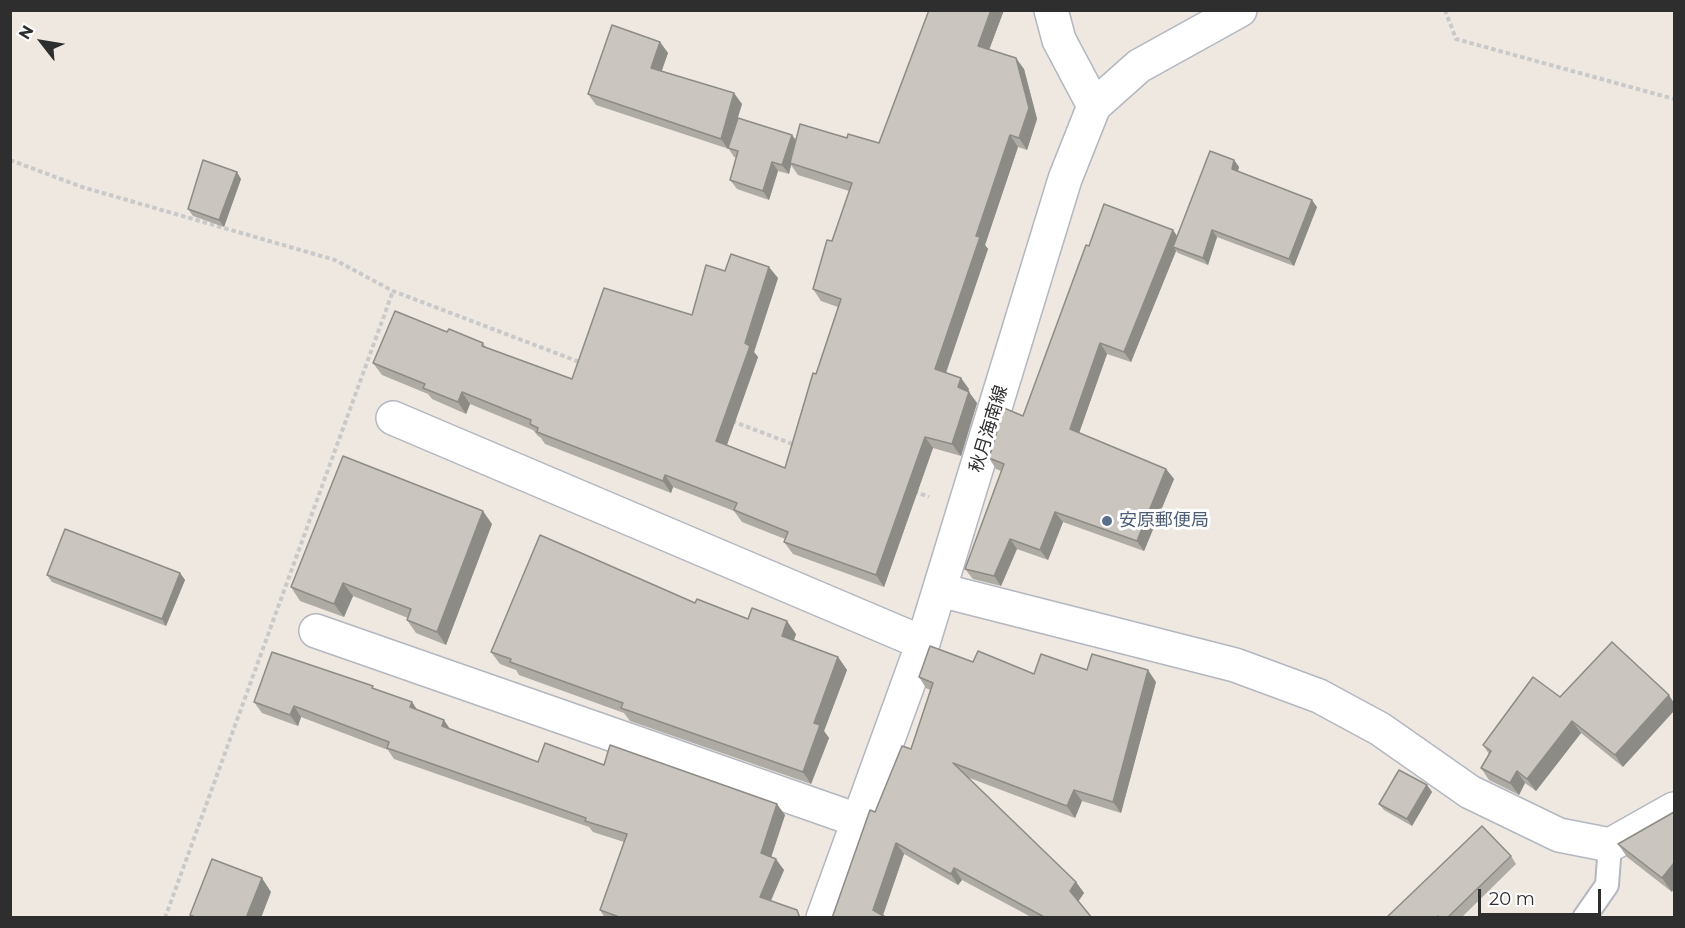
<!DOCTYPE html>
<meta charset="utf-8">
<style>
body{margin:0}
#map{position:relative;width:1685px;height:928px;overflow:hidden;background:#eee8e1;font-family:Montserrat,sans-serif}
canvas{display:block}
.frame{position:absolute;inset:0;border:12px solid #2e2e2e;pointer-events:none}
.north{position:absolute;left:12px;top:12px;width:60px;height:60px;-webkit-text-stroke:4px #fff;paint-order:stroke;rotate:301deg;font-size:16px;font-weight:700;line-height:24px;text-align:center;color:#2e2e2e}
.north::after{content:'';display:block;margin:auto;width:21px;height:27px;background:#2e2e2e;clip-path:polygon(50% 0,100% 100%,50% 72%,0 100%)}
.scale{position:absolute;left:1478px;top:889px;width:123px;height:27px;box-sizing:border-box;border:3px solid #2e2e2e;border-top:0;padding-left:8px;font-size:18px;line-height:21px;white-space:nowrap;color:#2e2e2e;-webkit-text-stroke:4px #fff;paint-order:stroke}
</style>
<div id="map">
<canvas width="1685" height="928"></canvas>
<div class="frame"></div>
<div class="north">N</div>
<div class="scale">20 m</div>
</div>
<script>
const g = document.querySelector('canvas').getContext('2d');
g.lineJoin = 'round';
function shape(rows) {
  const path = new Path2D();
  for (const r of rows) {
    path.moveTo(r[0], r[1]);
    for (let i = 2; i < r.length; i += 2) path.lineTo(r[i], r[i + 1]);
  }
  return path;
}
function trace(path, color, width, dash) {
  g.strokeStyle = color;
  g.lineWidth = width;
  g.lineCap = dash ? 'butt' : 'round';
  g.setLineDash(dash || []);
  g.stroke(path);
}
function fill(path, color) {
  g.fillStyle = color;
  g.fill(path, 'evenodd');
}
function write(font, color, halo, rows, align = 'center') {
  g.font = font + ' Montserrat,"Noto Sans JP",sans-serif';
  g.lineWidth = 6;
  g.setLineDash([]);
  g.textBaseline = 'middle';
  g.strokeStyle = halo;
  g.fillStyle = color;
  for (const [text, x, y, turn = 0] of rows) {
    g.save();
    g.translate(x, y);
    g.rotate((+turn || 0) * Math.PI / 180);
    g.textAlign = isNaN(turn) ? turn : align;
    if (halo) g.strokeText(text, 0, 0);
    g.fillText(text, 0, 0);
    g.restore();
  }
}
const lane = shape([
 [1584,918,1607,885,1610,845]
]);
const street = shape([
 [1051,10,1059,40,1094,106],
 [393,418,923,643],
 [940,590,1235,665,1319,696,1380,729,1470,792,1559,835,1610,845,1674,809],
 [316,631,857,820]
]);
const secondary = shape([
 [823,918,923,643,1065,179,1094,106,1139,66,1240,10]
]);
trace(lane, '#b4b7c0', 26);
trace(street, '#b4b7c0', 36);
trace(secondary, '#b4b7c0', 36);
trace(shape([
 [1445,10,1456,39,1674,99],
 [10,160,82,187,335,260,393,291,582,363],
 [732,421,795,445],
 [914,491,929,497],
 [165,918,393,291]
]), '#c9c9c9', 4, [4.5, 3]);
trace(lane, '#fff', 22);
trace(street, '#fff', 33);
trace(secondary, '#fff', 33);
fill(shape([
 [929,10,1004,10,989,50,1024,69,1037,119,1027,150,1018,147,985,245,988,249,946,373,969,389,968,391,977,403,961,456,933,448,884,587,793,554,784,542,785,539,742,522,734,511,673,487,671,493,545,444,541,438,538,436,533,430,470,404,466,414,432,399,428,394,382,375,373,363,447,332,483,343,486,348,572,379,692,315,725,271,778,278,754,352,758,357,727,445,785,468,838,307,821,301,813,289,832,241,849,191,798,175,791,165,789,174,778,171,769,200,737,189,730,180,737,158,734,157,729,149,596,105,588,94,660,42,668,53,661,71,742,104,737,120,792,135,796,140,847,138,879,143],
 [1234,160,1239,167,1238,172,1317,207,1294,266,1217,237,1208,265,1178,253,1176,251,1131,362,1107,354,1079,433,1166,469,1174,479,1144,551,1063,522,1048,560,1017,549,1001,586,973,579,965,569,1001,471,996,469,989,458,1023,416,1089,246,1177,236],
 [241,179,224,227,193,216,188,209],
 [492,524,446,645,416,633,407,620,408,618,353,596,344,617,300,601,291,587],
 [180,573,185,580,166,626,52,582,47,575],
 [695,603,796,634,794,640,838,657,847,670,824,731,829,738,811,784,630,721,624,713,519,675,516,670,500,664,491,652],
 [1612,642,1623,767,1581,733,1536,791,1525,783,1519,795,1489,780,1481,768,1489,754,1483,745,1560,697],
 [973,662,1034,674,1087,670,1156,682,1121,813,1082,801,1075,818,967,777,1076,882,1084,893,1078,901,1092,918,1033,918,962,880,958,885,904,854,883,915,832,918,875,812,911,749,930,690,926,688,919,677],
 [375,689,412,702,417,710,451,730,538,762,604,765,785,815,771,856,784,870,771,901,802,918,605,918,600,910,624,842,593,832,589,827,394,759,388,750,301,717,298,726,262,713,254,702],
 [1427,785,1432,792,1412,826,1384,810,1379,804],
 [1674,812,1672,892,1627,857,1618,844],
 [1511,856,1516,864,1461,918,1386,918]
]), '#aeaaa4');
fill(shape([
 [991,10,1004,10,986,58,978,46],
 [660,42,668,53,659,79,651,68],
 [1016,58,1024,69,1037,119,1027,150,1019,138],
 [734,93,742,104,728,149,721,139],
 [792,135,798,144,790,163,791,165,789,174,782,165],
 [1010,135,1018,147,985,245,988,249,943,381,935,369,976,236],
 [1234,160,1239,167,1236,176,1232,169],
 [772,162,778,171,769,200,763,191],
 [237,172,241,179,224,227,219,220],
 [1312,200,1317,207,1294,266,1289,259],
 [1173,230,1180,240,1173,247,1176,251,1131,362,1124,352],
 [1212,230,1217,237,1208,265,1203,258],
 [769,267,778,278,754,352,758,357,724,453,716,441,745,343],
 [1100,343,1107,354,1077,439,1070,429],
 [961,378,969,389,966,399,958,387],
 [462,392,470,404,466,414,458,402],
 [969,392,977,403,961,456,952,444],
 [925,437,933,448,884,587,876,575],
 [1166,469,1174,479,1144,551,1137,541],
 [665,475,673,487,671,493,663,481],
 [483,511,492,524,446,645,437,632],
 [1055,512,1063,522,1048,560,1040,550],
 [1010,539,1017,549,1001,586,994,576],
 [180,573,185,580,166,626,162,619],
 [343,583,353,596,344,617,334,604],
 [787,621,796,634,791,648,782,636],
 [838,657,847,670,824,731,829,738,811,784,803,772,814,723],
 [1148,670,1156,682,1121,813,1113,802],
 [1669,695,1674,703,1674,711,1623,767,1615,755],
 [412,702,420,714,410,707],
 [294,706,301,717,298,726,290,715],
 [444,720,452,732,442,726],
 [1572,721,1581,733,1536,791,1527,779],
 [1517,771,1525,783,1519,795,1510,783],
 [1427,785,1432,792,1412,826,1407,819],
 [1074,790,1082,801,1075,818,1067,806],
 [777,804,785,815,769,864,761,853],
 [896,843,904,854,882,918,873,910],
 [776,859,784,870,767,909,760,897],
 [1674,863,1674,888,1672,892,1662,878],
 [954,868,962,880,958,885,951,874],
 [262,878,271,892,261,918,246,918],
 [1076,882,1084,893,1078,902,1070,891]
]), '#8d8b86');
const building = shape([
 [929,10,991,10,978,46,1016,58,1029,108,1019,138,1010,135,976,236,980,237,935,369,961,378,958,387,969,392,952,444,925,437,876,575,784,542,788,532,734,510,737,503,665,475,663,481,537,432,538,428,530,424,531,420,462,392,458,402,423,388,425,384,373,363,395,311,447,332,449,329,483,343,482,346,572,379,604,288,692,315,706,265,725,271,731,254,769,267,745,343,750,346,716,441,785,468,813,373,816,374,841,299,813,289,827,240,832,241,852,183,790,163,800,124,847,138,848,134,879,143,929,10],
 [612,25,660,42,651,68,734,93,721,139,588,94,612,25],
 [738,118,792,135,782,165,772,162,763,191,730,180,738,151,728,148,738,118],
 [1210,151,1234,160,1232,169,1312,200,1289,259,1212,230,1203,258,1173,247,1210,151],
 [203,160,237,172,219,220,188,209,203,160],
 [1104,204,1173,230,1124,352,1100,343,1070,429,1166,469,1137,541,1055,512,1040,550,1010,539,994,576,965,569,1004,464,989,458,1004,408,1023,416,1086,245,1089,246,1104,204],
 [343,456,483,511,437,632,407,620,411,609,343,583,334,604,291,587,343,456],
 [65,529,180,573,162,619,47,575,65,529],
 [540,535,695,603,697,599,748,619,752,608,787,621,782,636,838,657,814,723,820,725,803,772,621,708,623,703,510,662,511,659,491,652,540,535],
 [1612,642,1669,695,1615,755,1572,721,1527,779,1517,771,1510,783,1481,768,1491,751,1483,745,1533,677,1560,697,1612,642],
 [930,646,973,662,978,651,1034,674,1041,654,1087,670,1092,654,1148,670,1113,802,1074,790,1067,806,953,763,1076,882,1070,891,1092,918,1046,918,954,868,951,874,896,843,873,910,887,918,832,918,870,810,875,812,902,746,911,749,933,683,919,677,930,646],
 [272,652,373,686,372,688,412,702,410,707,444,720,442,726,538,762,545,743,604,765,610,745,777,804,761,853,776,859,760,897,797,910,800,918,622,918,600,910,627,834,585,821,586,818,387,748,389,742,294,706,290,715,254,702,272,652],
 [1399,770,1427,785,1407,819,1379,804,1399,770],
 [1674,812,1674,863,1662,878,1618,844,1674,812],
 [1482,826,1511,856,1447,918,1440,918,1438,916,1437,918,1386,918,1482,826],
 [212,859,262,878,246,918,197,918,190,915,212,859]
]);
fill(building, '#cac6bf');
trace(building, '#8d8b86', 1.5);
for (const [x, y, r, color] of [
 [1107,521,6,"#5c6f8a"]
]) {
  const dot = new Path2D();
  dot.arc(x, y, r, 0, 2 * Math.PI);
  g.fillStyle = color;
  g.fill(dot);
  trace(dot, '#fff', 2);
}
write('18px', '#2e2e2e', '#fff', [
 ["秋月海南線",989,429,-73]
]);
write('18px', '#4e5e75', '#fff', [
 ["安原郵便局",1119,521]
], 'left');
</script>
